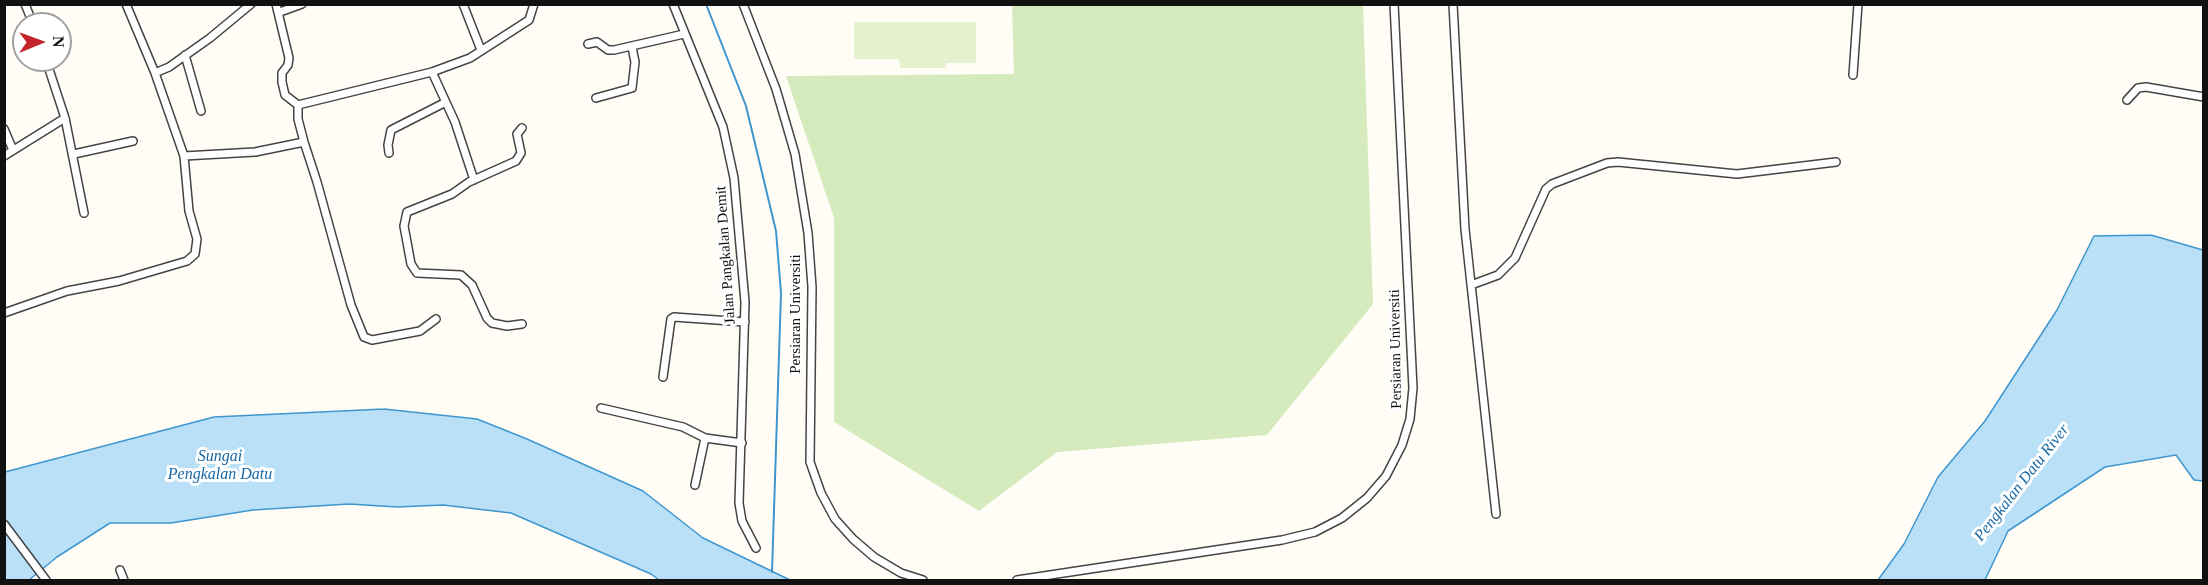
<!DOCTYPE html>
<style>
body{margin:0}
#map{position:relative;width:2208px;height:585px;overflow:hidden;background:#fffdf5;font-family:Georgia,serif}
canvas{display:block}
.frame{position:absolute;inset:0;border:6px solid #111;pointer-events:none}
.north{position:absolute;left:12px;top:12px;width:60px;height:60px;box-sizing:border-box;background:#fff;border:2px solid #a0a0a0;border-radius:50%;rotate:89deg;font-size:16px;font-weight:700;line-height:24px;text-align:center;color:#111}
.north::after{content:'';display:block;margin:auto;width:21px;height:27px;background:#c4262e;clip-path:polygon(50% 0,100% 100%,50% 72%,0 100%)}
</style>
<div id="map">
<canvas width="2208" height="585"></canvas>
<div class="frame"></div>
<div class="north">N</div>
</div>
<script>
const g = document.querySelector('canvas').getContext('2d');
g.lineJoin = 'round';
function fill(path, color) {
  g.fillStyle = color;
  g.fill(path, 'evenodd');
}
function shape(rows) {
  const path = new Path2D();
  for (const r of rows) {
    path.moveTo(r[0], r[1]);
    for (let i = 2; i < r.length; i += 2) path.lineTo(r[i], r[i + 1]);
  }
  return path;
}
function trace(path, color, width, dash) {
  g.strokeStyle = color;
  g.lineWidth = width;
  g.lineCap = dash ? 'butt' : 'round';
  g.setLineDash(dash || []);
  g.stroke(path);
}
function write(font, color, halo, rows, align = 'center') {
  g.font = font + ' Georgia,serif';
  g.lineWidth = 6;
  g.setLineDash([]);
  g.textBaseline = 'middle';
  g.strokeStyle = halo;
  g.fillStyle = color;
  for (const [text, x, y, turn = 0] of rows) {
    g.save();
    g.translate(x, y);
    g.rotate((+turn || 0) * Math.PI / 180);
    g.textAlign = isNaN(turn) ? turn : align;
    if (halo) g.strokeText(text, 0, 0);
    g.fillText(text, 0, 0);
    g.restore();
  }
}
fill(shape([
 [1012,5,1363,5,1373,304,1267,435,1057,452,979,511,834,422,834,218,786,76,1014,74]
]), '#d5ebbd');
fill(shape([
 [854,22,976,22,976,63,946,63,946,68,900,68,899,59,854,59]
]), '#e6f2cf');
const water = shape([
 [2151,235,2203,250,2203,481,2194,480,2176,455,2105,467,2008,531,1985,580,1878,580,1904,544,1938,477,1985,421,2057,310,2094,236,2151,235],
 [384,409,477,419,527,439,643,491,703,538,790,580,659,580,651,574,511,513,443,505,397,507,349,504,253,510,171,523,110,523,57,557,29,580,5,580,5,472,214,417,384,409]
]);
fill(water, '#b9e0f7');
trace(water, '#3f96cf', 1.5);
trace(shape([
 [706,4,746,106,776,231,781,293,772,572]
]), '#3f96cf', 2);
const street = shape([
 [25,4,33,24],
 [126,4,155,73,184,156,255,152,304,142],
 [276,4,289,58,288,65,282,73,282,82,285,95,298,105],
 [463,4,481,50],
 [673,4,723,127,734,178,745,302,739,503,742,521,756,548],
 [743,4,776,89,795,154,808,233,812,287,810,462,821,493,835,519,853,539,874,557,901,573,923,580],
 [1453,4,1465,229,1496,514],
 [280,12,302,4],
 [588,44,597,42,608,50,614,50,684,34],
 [185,55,201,111],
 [46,60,65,118,84,213],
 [432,72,455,122,474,180],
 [155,73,169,67,210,38,251,4],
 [1853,75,1858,4],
 [596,98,632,88,635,62,632,47],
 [2127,100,2138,88,2146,87,2204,97],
 [298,105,298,119,304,142,317,182,351,305,364,337,372,340,420,331,436,319],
 [298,105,432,72,470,58,529,20,534,4],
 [4,129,13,150],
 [389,153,388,145,391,130,444,103],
 [74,154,133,141],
 [4,156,65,118],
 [1471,285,1498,275,1515,258,1546,189,1552,184,1607,163,1618,162,1737,174,1836,162],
 [4,313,67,291,119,281,187,261,195,254,197,239,189,211,184,156],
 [522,324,507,326,492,323,487,318,472,285,461,275,417,273,411,264,404,226,407,212,452,194,469,182,516,161,521,153,517,134,522,128],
 [663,377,671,319,674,317,745,322],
 [601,408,683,427,705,438,742,443],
 [695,485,705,438],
 [4,524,46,580],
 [120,570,124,580],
 [1017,580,1282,540,1315,532,1342,518,1367,498,1386,476,1402,445,1410,419,1413,388,1394,4]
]);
trace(street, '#444', 10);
trace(street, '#fff', 7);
write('15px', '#111', '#fff', [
 ["Jalan Pangkalan Demit",726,255,-94],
 ["Persiaran Universiti",796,314,-90],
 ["Persiaran Universiti",1396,349,-91]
]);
write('italic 16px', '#1768a6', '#fff', [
 ["Sungai",220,457],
 ["Pengkalan Datu",220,475],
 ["Pengkalan Datu River",2022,483,-52]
]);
</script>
